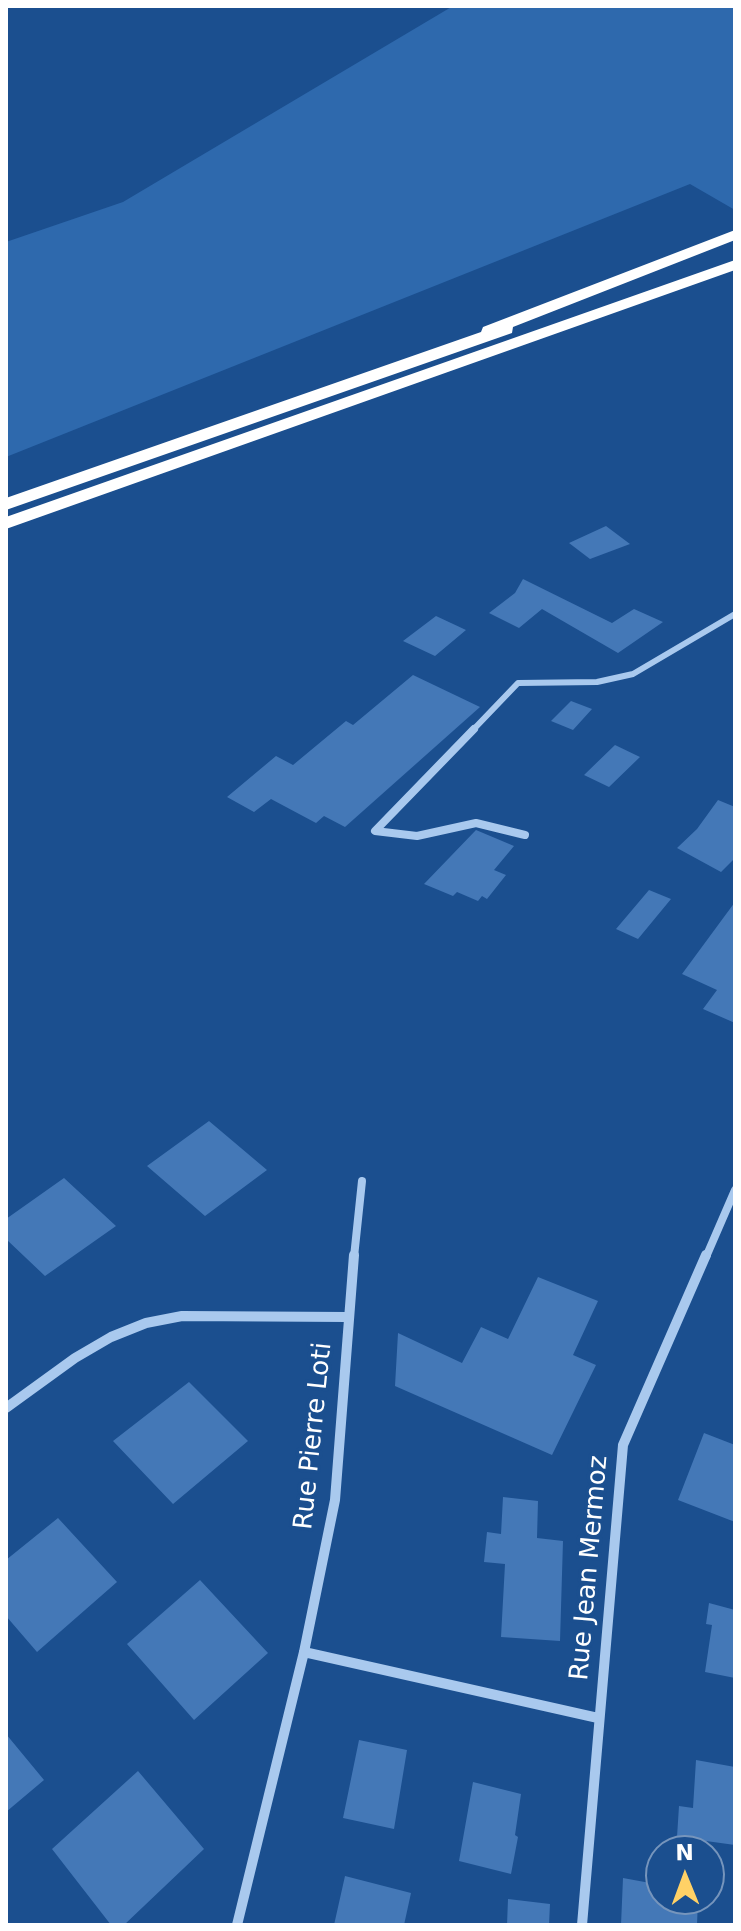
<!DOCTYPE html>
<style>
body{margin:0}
#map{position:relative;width:741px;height:1931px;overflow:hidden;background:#1b4f8f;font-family:"DejaVu Sans",sans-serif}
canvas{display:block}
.frame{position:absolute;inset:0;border:8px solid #fff;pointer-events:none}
.north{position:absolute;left:645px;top:1835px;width:80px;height:80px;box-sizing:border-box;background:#1b4f8f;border:2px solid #7695bc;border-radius:50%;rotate:359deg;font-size:22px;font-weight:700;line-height:32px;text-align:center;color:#fff}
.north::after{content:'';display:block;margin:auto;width:28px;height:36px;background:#ffd166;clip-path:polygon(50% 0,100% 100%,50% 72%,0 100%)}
</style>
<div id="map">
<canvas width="741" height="1931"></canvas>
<div class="frame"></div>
<div class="north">N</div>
</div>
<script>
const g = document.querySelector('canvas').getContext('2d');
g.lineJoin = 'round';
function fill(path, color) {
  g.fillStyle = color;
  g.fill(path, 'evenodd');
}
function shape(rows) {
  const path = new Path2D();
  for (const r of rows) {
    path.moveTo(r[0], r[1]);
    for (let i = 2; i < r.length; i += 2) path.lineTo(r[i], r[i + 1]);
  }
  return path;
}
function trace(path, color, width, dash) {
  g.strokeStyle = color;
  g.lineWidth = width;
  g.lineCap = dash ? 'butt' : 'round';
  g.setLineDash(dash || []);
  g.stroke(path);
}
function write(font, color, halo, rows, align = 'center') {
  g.font = font + ' "DejaVu Sans",sans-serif';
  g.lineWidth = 7;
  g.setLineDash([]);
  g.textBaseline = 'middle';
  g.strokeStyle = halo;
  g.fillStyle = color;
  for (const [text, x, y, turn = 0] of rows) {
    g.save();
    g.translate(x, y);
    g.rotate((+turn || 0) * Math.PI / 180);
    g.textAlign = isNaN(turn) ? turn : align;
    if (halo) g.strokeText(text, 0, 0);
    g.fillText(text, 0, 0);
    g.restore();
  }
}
fill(shape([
 [453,6,735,6,735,210,690,184,6,457,6,242,123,202]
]), '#2e69ad');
fill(shape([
 [606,526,630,544,590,559,569,543],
 [523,579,612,623,634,609,663,622,618,653,542,609,519,628,489,613,515,593],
 [436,616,466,630,435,656,403,641],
 [413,675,480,707,345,827,324,816,316,823,271,799,254,812,227,797,276,756,293,765,346,721,353,725],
 [571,701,592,709,573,730,551,721],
 [615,745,640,757,609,787,584,775],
 [718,800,735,807,735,858,721,872,677,848,697,829],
 [476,830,514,846,494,870,506,875,487,899,482,896,478,901,457,892,453,896,424,884],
 [649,890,671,899,638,939,616,929],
 [735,902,735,1023,703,1009,717,990,682,974],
 [209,1121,267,1170,205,1216,147,1166],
 [64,1178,116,1226,45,1276,6,1239,6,1219],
 [538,1277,598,1301,573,1355,596,1365,552,1455,395,1386,398,1333,462,1363,481,1327,508,1339],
 [189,1382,248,1441,173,1504,113,1441],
 [704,1433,735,1445,735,1522,678,1500],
 [503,1497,538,1501,537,1538,563,1541,560,1641,501,1637,505,1564,484,1562,487,1532,501,1534],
 [58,1518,117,1582,37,1652,6,1616,6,1560],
 [200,1580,268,1653,194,1720,127,1644],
 [709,1603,735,1610,735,1678,705,1672,712,1625,706,1624],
 [6,1734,44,1780,6,1812],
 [359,1740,407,1750,394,1829,343,1818],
 [696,1760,735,1767,735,1845,677,1837,679,1806,693,1808],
 [138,1771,204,1849,124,1925,111,1925,52,1849],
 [473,1782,521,1794,515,1835,518,1837,511,1874,459,1861],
 [345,1876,411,1893,404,1925,334,1925],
 [623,1878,661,1885,661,1899,698,1899,697,1925,621,1925],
 [508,1899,550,1904,549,1925,507,1925]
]), '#4478b7');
trace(shape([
 [472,731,518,683,597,682,633,674,735,614]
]), '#a9c9ee', 6);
trace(shape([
 [474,729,375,831,417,836,476,823,525,835],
 [354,1257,362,1181],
 [706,1257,735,1190]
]), '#a9c9ee', 8);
trace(shape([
 [6,1408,75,1358,111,1337,146,1323,182,1316,347,1317],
 [304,1652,598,1718],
 [237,1925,304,1652,335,1500,354,1255],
 [582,1925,623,1445,706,1255]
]), '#a9c9ee', 10);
fill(shape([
 [735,230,735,240,513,327,512,333,6,510,6,498,481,332,483,327,735,230],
 [735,260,735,270,6,529,6,517,735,260]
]), '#fff');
write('26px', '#fff', '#1b4f8f', [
 ["Rue Pierre Loti",314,1436,-84],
 ["Rue Jean Mermoz",590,1568,-85]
]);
</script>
